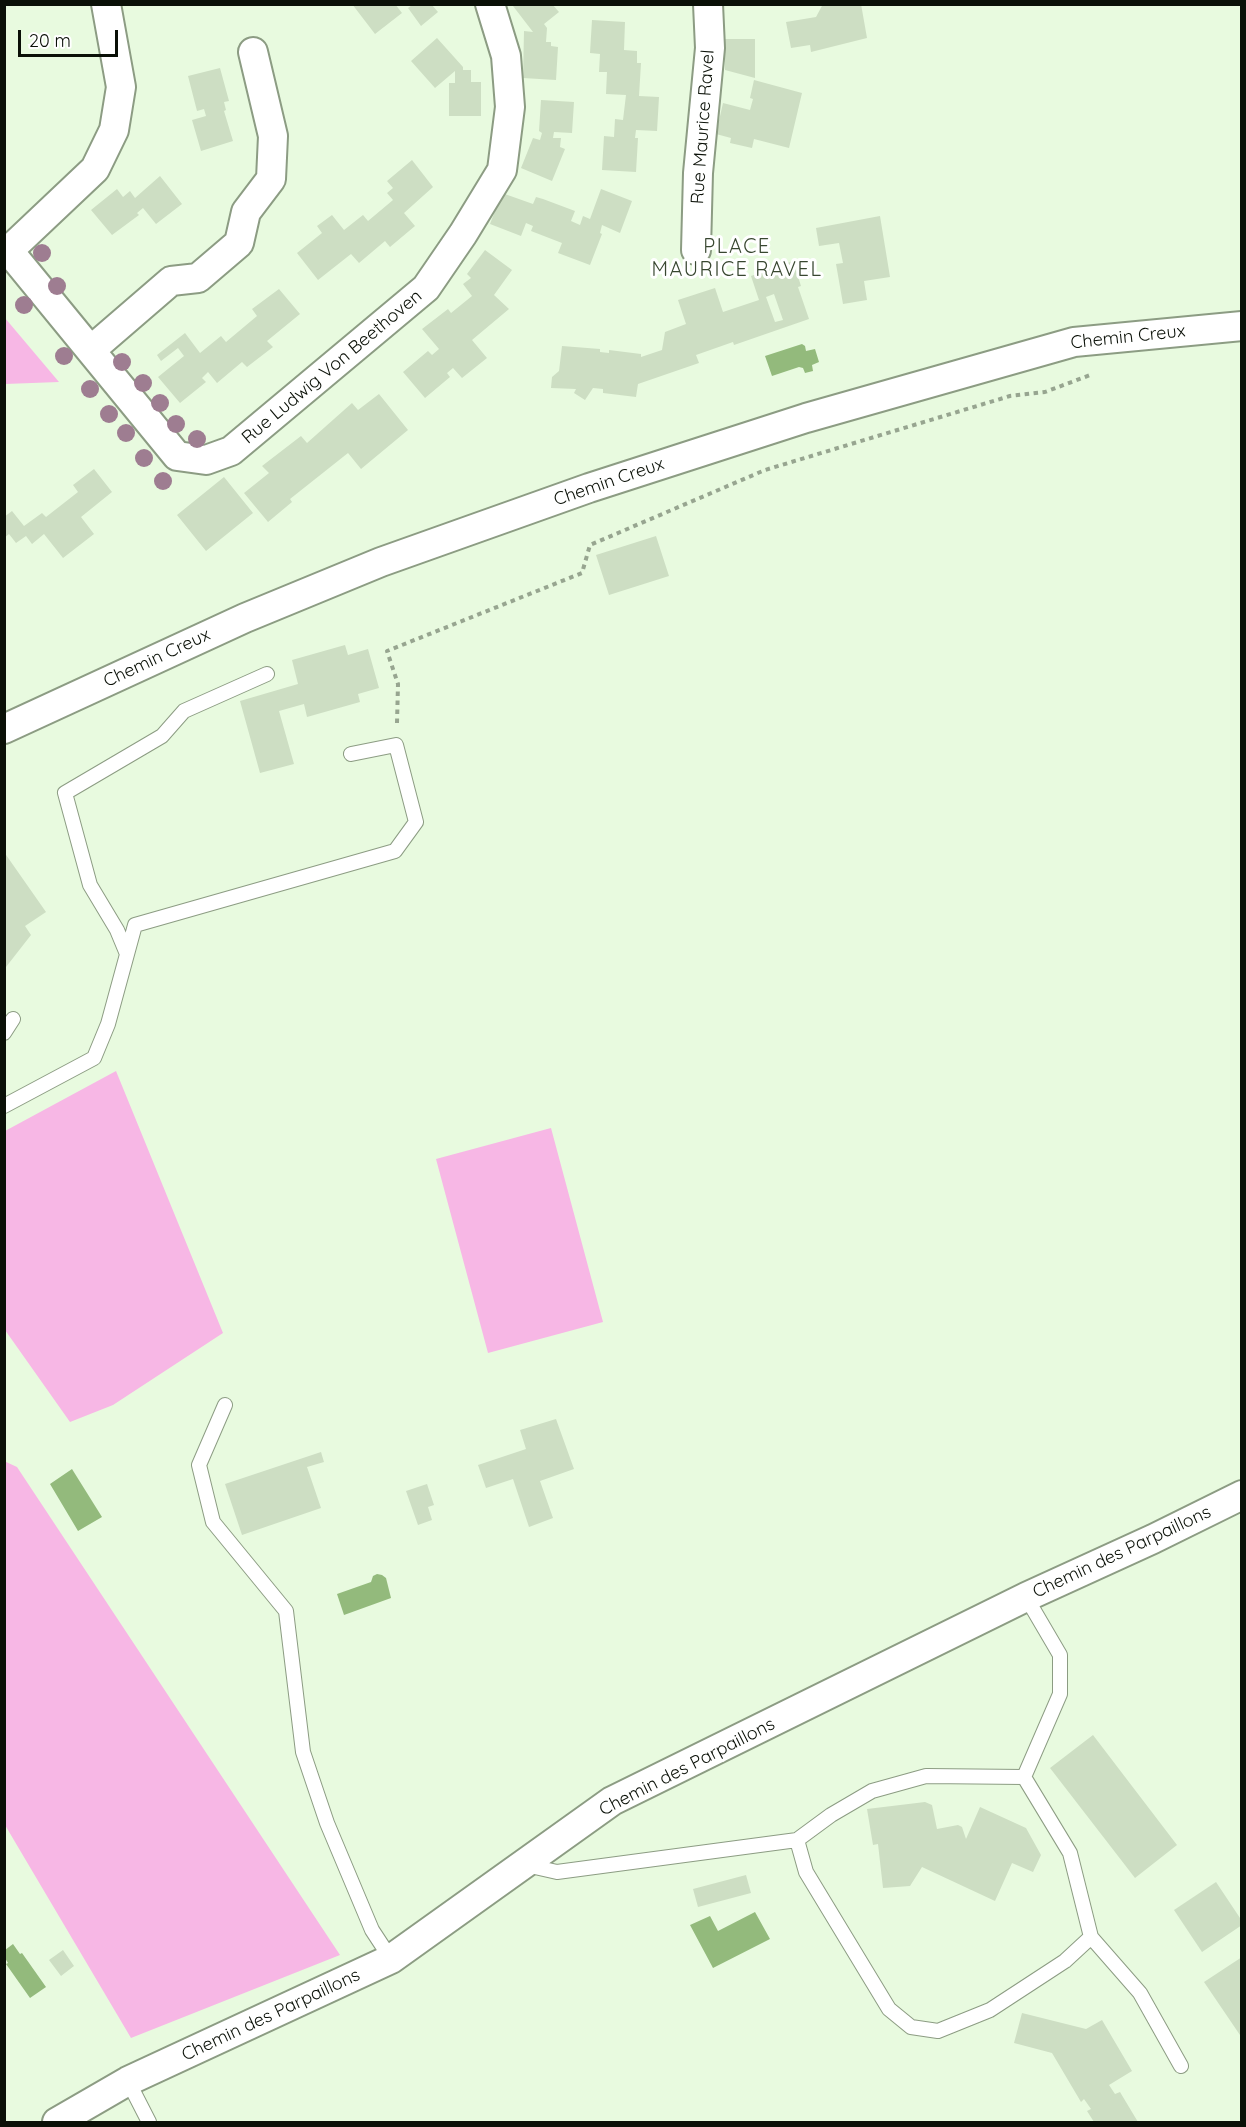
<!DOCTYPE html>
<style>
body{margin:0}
#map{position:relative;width:1246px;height:2127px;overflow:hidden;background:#e8fadf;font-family:Quicksand,sans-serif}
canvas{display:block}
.frame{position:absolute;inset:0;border:6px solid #0a1007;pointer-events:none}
.scale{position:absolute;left:18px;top:30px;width:100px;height:27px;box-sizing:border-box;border:3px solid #0a1007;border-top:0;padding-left:8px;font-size:18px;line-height:21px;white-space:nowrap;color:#0a1007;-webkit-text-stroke:4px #fff;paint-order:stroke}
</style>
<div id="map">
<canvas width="1246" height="2127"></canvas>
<div class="frame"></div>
<div class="scale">20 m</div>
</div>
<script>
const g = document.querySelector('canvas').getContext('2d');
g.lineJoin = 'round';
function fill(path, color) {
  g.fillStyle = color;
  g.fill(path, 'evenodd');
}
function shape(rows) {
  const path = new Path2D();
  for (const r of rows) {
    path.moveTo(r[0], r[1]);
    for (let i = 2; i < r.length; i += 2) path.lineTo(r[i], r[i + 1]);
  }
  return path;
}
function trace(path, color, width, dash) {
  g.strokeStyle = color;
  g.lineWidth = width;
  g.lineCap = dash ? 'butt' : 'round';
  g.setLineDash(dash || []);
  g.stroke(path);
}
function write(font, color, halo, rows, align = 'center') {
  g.font = font + ' Quicksand,sans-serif';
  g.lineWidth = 6;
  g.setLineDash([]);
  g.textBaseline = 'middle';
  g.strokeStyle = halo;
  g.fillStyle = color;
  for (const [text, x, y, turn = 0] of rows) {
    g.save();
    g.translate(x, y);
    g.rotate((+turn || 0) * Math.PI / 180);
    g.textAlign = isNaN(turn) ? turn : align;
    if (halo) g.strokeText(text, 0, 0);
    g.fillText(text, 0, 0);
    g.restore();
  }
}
fill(shape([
 [5,318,59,382,5,384],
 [116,1071,223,1333,113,1405,70,1422,5,1330,5,1131],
 [551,1128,603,1322,488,1353,436,1159],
 [4,1461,17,1467,340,1955,131,2038,5,1825]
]), '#f7b7e5');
fill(shape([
 [802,344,805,346,806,351,815,349,819,362,812,365,813,371,805,373,803,368,799,367,772,376,765,356],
 [72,1469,102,1517,78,1531,50,1484],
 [377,1574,382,1575,386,1578,391,1598,344,1615,337,1594,371,1582,373,1576],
 [755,1912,770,1939,713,1968,690,1925,710,1916,718,1931],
 [13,1944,20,1954,22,1953,46,1987,30,1998,6,1964,8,1963,5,1958,5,1950]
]), '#93ba7c');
fill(shape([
 [352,4,395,4,402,13,375,34],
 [515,4,552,4,559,12,544,24,547,28,546,42,551,42,551,46,558,47,556,80,523,78,524,31,533,32,513,6],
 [823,4,861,4,867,38,811,52,810,45,791,48,786,22,816,17],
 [412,5,432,5,438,12,421,26,408,8],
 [592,20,625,22,624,50,637,51,637,63,641,63,639,96,659,97,657,131,636,130,635,138,638,138,636,172,602,170,604,136,614,137,615,119,623,120,626,95,606,94,607,72,599,72,600,54,590,53],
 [437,38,463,67,463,70,471,70,471,82,481,82,481,116,449,116,449,83,455,83,455,71,435,88,411,61],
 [725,39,755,39,755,78,725,70],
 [220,68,229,101,224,102,226,110,224,111,233,141,201,151,192,120,206,116,204,109,197,111,188,76],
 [754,80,802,93,789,148,754,139,752,148,730,143,731,138,716,134,723,103,750,110,753,99,750,98],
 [541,100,574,102,572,133,554,132,553,138,561,138,560,147,565,149,552,181,521,168,533,138,540,140,542,133,539,131],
 [412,160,433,187,404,213,415,226,390,247,385,241,359,263,351,254,318,280,297,253,322,233,317,226,332,215,344,230,363,215,368,221,393,200,387,193,393,188,387,181],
 [160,176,182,204,156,224,143,208,137,213,139,215,112,235,91,210,117,189,123,197,130,191,135,198],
 [601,189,632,201,620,233,602,225,600,233,602,234,590,265,558,253,562,243,531,231,533,226,526,223,521,236,490,224,502,193,533,204,536,197,543,199,575,211,571,221,580,225,583,216,590,219],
 [880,216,890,277,864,281,867,300,843,304,836,264,843,263,839,243,819,246,816,228],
 [485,250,512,270,494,295,509,309,472,340,487,358,462,378,453,368,447,373,450,377,425,398,403,372,428,351,432,355,439,349,422,329,448,309,451,313,472,296,463,284,471,278,467,274],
 [793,261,801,286,798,287,809,319,734,345,733,342,696,355,699,363,638,384,636,397,603,393,603,389,593,388,585,400,574,393,576,389,551,388,552,377,559,371,562,346,600,349,600,352,609,353,609,350,641,354,641,357,662,350,665,332,686,324,678,300,715,288,723,312,759,300,751,276],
 [774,294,783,320,775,322,766,297],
 [279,289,300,314,267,341,273,347,247,367,242,362,217,383,208,372,202,378,206,382,180,403,158,377,184,356,178,348,161,361,157,355,185,333,200,353,221,336,226,342,257,316,252,309],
 [379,394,408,430,361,469,348,453,290,499,292,502,268,522,244,493,269,473,262,466,301,436,307,443,352,403,358,410],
 [94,469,112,492,81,517,94,534,63,558,44,534,32,544,26,536,16,543,9,534,4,538,4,517,12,511,24,526,42,513,46,517,78,492,73,485],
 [224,477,253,513,206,551,177,515],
 [656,536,669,576,609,595,596,555],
 [345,645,348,655,368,649,379,688,358,694,360,702,307,717,304,704,279,711,294,764,260,773,240,701,298,684,292,660],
 [4,852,46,912,25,926,31,935,6,967],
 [556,1419,574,1469,540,1481,553,1518,529,1527,513,1479,486,1488,478,1465,526,1449,520,1430],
 [321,1452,324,1462,307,1467,321,1508,242,1535,225,1484],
 [427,1484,434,1505,428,1507,432,1520,418,1525,406,1491],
 [1093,1735,1177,1845,1135,1878,1050,1768],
 [925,1802,932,1805,937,1829,958,1825,962,1827,966,1839,980,1807,1026,1828,1041,1855,1033,1872,1012,1863,995,1901,922,1867,910,1886,883,1888,878,1844,873,1845,867,1809],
 [746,1875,751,1893,698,1907,693,1889],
 [1216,1882,1242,1921,1242,1925,1202,1952,1174,1910],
 [63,1950,74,1966,61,1976,49,1960],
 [1242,1957,1242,2038,1204,1982],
 [1022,2013,1086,2029,1102,2020,1132,2071,1109,2085,1115,2094,1120,2092,1138,2122,1094,2122,1087,2111,1091,2109,1084,2099,1081,2102,1052,2053,1014,2043]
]), '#cddec3');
const lane = shape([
 [127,954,117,930,90,885,65,793,162,736,184,711,267,674],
 [4,1033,13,1019],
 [4,1106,94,1058,108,1024,135,925,395,851,416,822,396,745,351,754],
 [225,1405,199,1465,213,1522,286,1611,303,1752,327,1823,372,1930,391,1959],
 [1024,1777,926,1776,872,1791,831,1815,797,1840,806,1872,889,2009,911,2027,938,2031,990,2010,1065,1961,1091,1937,1070,1853,1024,1777,1060,1694,1060,1655,1026,1597],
 [526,1865,557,1872,797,1840],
 [1091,1937,1140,1993,1181,2066],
 [128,2081,149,2122]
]);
const street = shape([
 [696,250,698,173,710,48,708,4],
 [9,251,177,456,206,460,231,451,426,288,463,234,502,170,510,107,506,56,490,4],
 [4,255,95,169,114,130,121,87,106,4],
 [91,350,171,281,198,278,239,243,246,212,271,179,273,136,253,52],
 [4,729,245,618,381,562,589,488,806,418,1074,342,1242,326],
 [57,2122,128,2081,391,1959,612,1801,1026,1597,1153,1539,1242,1495]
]);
trace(lane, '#8c9c83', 16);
trace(street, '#8c9c83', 32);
trace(shape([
 [397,723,398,684,387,651,582,573,590,545,765,470,1010,396,1045,392,1093,374]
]), '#97a590', 4, [4.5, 4.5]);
trace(lane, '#fff', 14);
trace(street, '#fff', 28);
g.fillStyle = '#9e7d91';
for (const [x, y] of [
 [42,253],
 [57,286],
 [24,305],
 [64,356],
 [122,362],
 [143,383],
 [90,389],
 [160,403],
 [109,414],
 [176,424],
 [126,433],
 [197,439],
 [144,458],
 [163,481]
]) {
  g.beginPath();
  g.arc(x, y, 9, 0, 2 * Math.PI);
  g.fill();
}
write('18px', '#0a1007', '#fff', [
 ["Rue Maurice Ravel",703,127,-86],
 ["Chemin Creux",1128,337,-6],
 ["Rue Ludwig Von Beethoven",332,367,-40],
 ["Chemin Creux",609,482,-19],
 ["Chemin Creux",157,658,-25],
 ["Chemin des Parpaillons",1122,1552,-25],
 ["Chemin des Parpaillons",687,1767,-27],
 ["Chemin des Parpaillons",271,2015,-25]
]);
g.letterSpacing = '1.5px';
write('20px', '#384730', '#fff', [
 ["PLACE",737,247],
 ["MAURICE RAVEL",737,270]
]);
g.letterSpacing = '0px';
</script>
